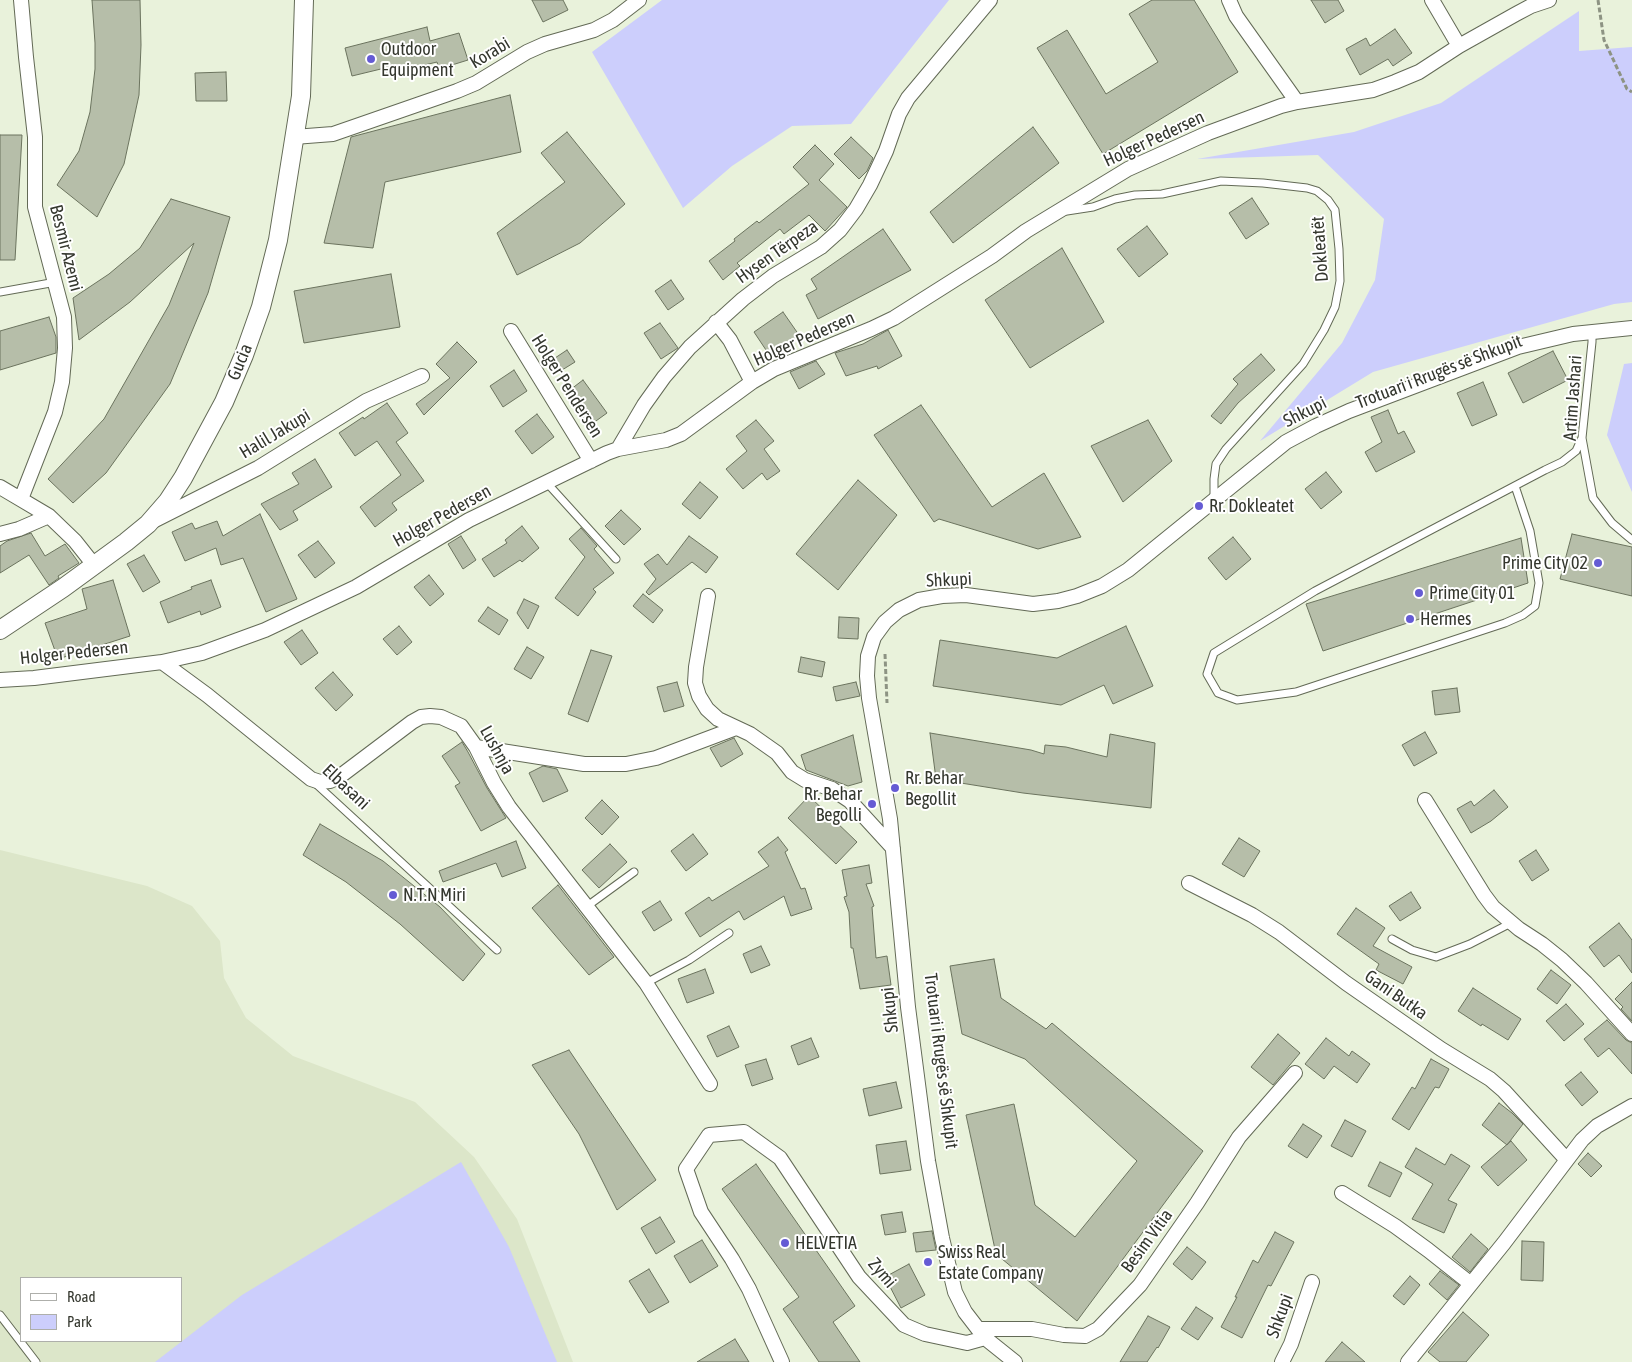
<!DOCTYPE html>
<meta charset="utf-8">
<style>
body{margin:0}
#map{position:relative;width:1632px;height:1362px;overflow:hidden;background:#e9f2db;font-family:"Asap Condensed",sans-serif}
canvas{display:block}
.legend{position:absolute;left:20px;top:1277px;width:162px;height:65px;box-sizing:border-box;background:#fff;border:1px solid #aeafab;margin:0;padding:6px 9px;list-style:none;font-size:15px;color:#34372e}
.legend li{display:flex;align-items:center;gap:10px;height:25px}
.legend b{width:25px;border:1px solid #aeafab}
</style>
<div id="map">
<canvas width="1632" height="1362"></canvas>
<ul class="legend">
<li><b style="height:6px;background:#fff"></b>Road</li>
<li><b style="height:14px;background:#cccefc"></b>Park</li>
</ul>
</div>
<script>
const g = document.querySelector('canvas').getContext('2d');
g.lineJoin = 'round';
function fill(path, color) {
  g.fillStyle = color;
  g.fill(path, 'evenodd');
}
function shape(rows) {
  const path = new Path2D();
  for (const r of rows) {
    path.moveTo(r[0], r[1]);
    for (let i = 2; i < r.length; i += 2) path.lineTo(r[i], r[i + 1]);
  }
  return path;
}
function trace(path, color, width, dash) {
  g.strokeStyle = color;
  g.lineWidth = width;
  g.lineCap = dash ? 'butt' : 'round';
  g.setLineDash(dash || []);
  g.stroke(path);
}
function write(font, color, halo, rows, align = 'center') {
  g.font = font + ' "Asap Condensed",sans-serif';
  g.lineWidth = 4;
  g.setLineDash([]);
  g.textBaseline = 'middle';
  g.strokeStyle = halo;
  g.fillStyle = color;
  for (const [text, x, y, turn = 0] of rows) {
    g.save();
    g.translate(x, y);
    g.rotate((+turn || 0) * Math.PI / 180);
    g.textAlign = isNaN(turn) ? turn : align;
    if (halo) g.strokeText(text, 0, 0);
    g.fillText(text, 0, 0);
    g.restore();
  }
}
fill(shape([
 [0,850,147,886,192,906,220,941,224,978,246,1018,293,1056,415,1102,474,1157,517,1219,573,1362,0,1362],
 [21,1278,181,1278,181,1341,21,1341]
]), '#dce6c9');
fill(shape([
 [662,0,949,0,851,124,792,126,732,166,683,208,592,52],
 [1579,11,1579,51,1632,47,1632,302,1614,304,1373,372,1260,441,1342,343,1375,280,1384,219,1318,155,1197,159,1354,132,1441,103],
 [1632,363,1632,492,1607,435,1624,364],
 [461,1162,509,1247,557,1362,155,1362,242,1295]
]), '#cccefc');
const building = shape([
 [92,0,140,0,141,45,139,95,124,164,97,217,57,185,79,151,90,112,95,69,95,43,92,0],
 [532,0,563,0,568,10,543,22,532,0],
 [1152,0,1194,0,1238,72,1103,154,1037,48,1067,30,1106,94,1158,62,1129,14,1152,0],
 [1311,0,1338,0,1344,11,1325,23,1311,0],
 [427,27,430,41,459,33,468,60,439,69,437,62,387,74,385,68,352,76,345,48,427,27],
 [1395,29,1412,53,1393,66,1388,59,1360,75,1346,49,1366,38,1370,46,1395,29],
 [226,72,227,101,196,101,195,73,226,72],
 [510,95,521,152,385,182,373,248,324,243,351,137,510,95],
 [1033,127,1059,163,953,243,930,212,1033,127],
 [567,132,625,204,580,243,517,275,497,233,565,182,541,153,567,132],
 [0,135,22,135,15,260,0,260,0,135],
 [851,137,873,158,867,171,859,179,834,154,851,137],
 [815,145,834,164,819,180,847,207,825,231,809,215,784,234,780,229,737,263,740,266,723,280,709,261,735,241,734,239,757,221,759,223,809,184,793,167,815,145],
 [1252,198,1269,224,1246,239,1229,213,1252,198],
 [171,199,230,217,208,293,170,384,106,473,73,503,48,479,104,419,169,305,194,243,130,302,79,340,73,298,109,274,140,248,171,199],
 [1147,226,1168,254,1139,277,1117,249,1147,226],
 [883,229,911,270,818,319,806,295,817,289,811,279,883,229],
 [1062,248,1104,322,1030,368,985,300,1062,248],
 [391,274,400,327,304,343,294,291,391,274],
 [671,280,684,299,668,310,655,291,671,280],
 [783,312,799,335,773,353,768,353,754,332,783,312],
 [49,317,56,337,56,353,0,370,0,331,49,317],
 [660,323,678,348,661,359,644,333,660,323],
 [888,330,902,356,878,369,877,366,846,376,835,353,863,344,888,330],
 [457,342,477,362,424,415,416,404,450,378,436,364,457,342],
 [567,350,575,362,554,375,546,364,567,350],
 [1553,351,1568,380,1523,403,1508,373,1553,351],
 [1261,354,1275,370,1238,403,1221,424,1211,416,1238,384,1233,379,1261,354],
 [816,361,825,374,799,389,790,372,816,361],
 [514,370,527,391,503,407,490,386,514,370],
 [583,380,607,413,589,426,566,393,583,380],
 [1483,382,1497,415,1472,426,1457,393,1483,382],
 [387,403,408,433,396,442,424,481,392,503,397,510,375,527,360,507,401,475,377,441,355,456,339,433,363,417,364,419,387,403],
 [921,405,992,507,1044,473,1081,537,1038,549,939,519,934,522,874,435,921,405],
 [1388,410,1398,434,1404,431,1415,452,1376,472,1365,452,1382,442,1371,417,1388,410],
 [537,414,554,437,532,454,515,431,537,414],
 [756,420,774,441,764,449,780,471,767,480,762,473,743,489,726,469,747,451,736,436,756,420],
 [1148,420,1172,461,1123,502,1091,446,1148,420],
 [315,459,332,487,293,511,298,520,280,530,261,504,299,484,292,473,315,459],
 [1326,472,1342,492,1321,509,1305,489,1326,472],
 [858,480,897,515,838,590,796,554,858,480],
 [700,482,718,497,700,519,682,504,700,482],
 [621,510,641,529,624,545,605,526,621,510],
 [260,514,297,599,266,612,243,558,221,565,216,548,185,561,172,532,192,523,195,529,217,521,223,536,260,514],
 [522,526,539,548,522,562,520,560,494,577,482,559,507,543,505,540,522,526],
 [581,528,597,546,594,549,614,573,593,589,596,592,578,616,555,598,585,557,569,539,581,528],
 [31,533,45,556,65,544,79,563,58,576,59,578,49,585,29,555,0,573,0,546,7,541,31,533],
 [1572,534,1632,547,1632,596,1560,579,1572,534],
 [461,536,476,560,463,569,448,544,461,536],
 [689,536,718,557,706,573,692,562,649,595,646,592,656,579,644,564,658,554,667,565,689,536],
 [1233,537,1251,559,1226,580,1208,558,1233,537],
 [1521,538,1528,583,1323,651,1306,604,1521,538],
 [318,541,335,563,315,578,298,555,318,541],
 [144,555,160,582,143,592,127,564,144,555],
 [429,575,444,594,430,606,414,587,429,575],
 [113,580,130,636,58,659,45,623,87,609,82,589,113,580],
 [211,580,221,607,201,615,200,611,168,623,160,602,192,589,191,587,211,580],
 [643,594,663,610,653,623,633,606,643,594],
 [524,599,539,606,528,629,517,613,524,599],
 [488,607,508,620,499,635,478,621,488,607],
 [839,617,859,618,858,639,838,638,839,617],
 [399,626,412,642,397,655,383,639,399,626],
 [1126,626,1153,686,1113,704,1104,685,1061,705,933,686,940,640,1057,658,1126,626],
 [302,630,318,653,301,665,284,642,302,630],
 [527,647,544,657,531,679,514,669,527,647],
 [591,650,612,656,588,722,568,714,591,650],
 [801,657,825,662,822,677,798,672,801,657],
 [333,672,353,695,336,711,315,688,333,672],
 [677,682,684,706,664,712,657,687,677,682],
 [856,682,860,696,836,701,833,687,856,682],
 [1457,688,1460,712,1435,715,1432,691,1457,688],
 [1425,732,1437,753,1414,766,1402,745,1425,732],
 [930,733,1031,750,1044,754,1045,745,1066,747,1107,757,1110,734,1155,743,1151,808,1023,793,936,779,930,733],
 [853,735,862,782,848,786,806,770,801,755,853,735],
 [734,738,743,754,721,767,710,748,734,738],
 [462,742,468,752,487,788,506,818,481,831,455,786,460,783,442,756,462,742],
 [543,766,557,769,568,791,543,802,529,773,543,766],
 [1494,790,1508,807,1491,821,1471,833,1457,809,1471,801,1474,806,1494,790],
 [809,796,857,842,836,864,788,818,809,796],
 [602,800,619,817,602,835,585,818,602,800],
 [320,824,383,861,440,907,485,954,463,981,400,924,346,882,303,855,320,824],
 [693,834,708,854,686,871,671,851,693,834],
 [778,837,788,850,785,852,801,889,805,888,812,909,791,916,784,896,744,920,739,911,700,937,685,913,709,897,712,901,769,866,758,852,778,837],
 [1239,838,1260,851,1244,877,1222,864,1239,838],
 [516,841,526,868,502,877,496,863,443,882,439,871,516,841],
 [610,844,627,862,599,888,582,870,610,844],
 [1536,850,1549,870,1532,881,1519,861,1536,850],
 [869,865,872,883,866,884,874,906,872,907,876,958,887,956,891,985,860,989,853,948,851,948,849,912,844,897,847,896,842,870,869,865],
 [558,885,614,957,589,975,532,908,558,885],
 [1411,892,1421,908,1400,921,1389,906,1411,892],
 [660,901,672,920,654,931,642,912,660,901],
 [1356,908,1385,928,1373,946,1412,967,1403,984,1376,970,1379,964,1337,934,1356,908],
 [1619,923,1632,940,1632,973,1619,955,1604,967,1589,947,1619,923],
 [761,946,770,965,751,973,743,954,761,946],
 [994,959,1001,998,1046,1029,1052,1023,1203,1151,1077,1321,996,1254,966,1115,1014,1104,1035,1205,1075,1237,1137,1161,1025,1059,962,1034,950,966,994,959],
 [705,969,714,993,687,1003,678,979,705,969],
 [1551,970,1571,985,1557,1004,1537,989,1551,970],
 [1632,982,1632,1021,1621,1009,1623,1007,1615,999,1632,982],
 [1473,988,1521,1019,1508,1040,1482,1024,1481,1026,1458,1011,1473,988],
 [1566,1004,1584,1024,1564,1041,1546,1021,1566,1004],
 [1607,1020,1626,1040,1632,1043,1632,1074,1609,1048,1598,1057,1584,1039,1607,1020],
 [729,1026,739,1047,717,1057,707,1036,729,1026],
 [1278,1034,1300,1053,1273,1085,1251,1067,1278,1034],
 [811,1038,819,1057,798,1065,791,1046,811,1038],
 [1326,1038,1349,1056,1352,1051,1370,1064,1357,1083,1334,1066,1324,1079,1305,1064,1326,1038],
 [569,1050,656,1180,617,1210,579,1134,532,1065,569,1050],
 [766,1059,773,1079,752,1086,745,1065,766,1059],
 [1431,1059,1449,1069,1439,1088,1435,1087,1409,1130,1392,1119,1412,1087,1415,1089,1431,1059],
 [1581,1072,1598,1092,1582,1106,1565,1085,1581,1072],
 [896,1082,902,1108,869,1116,863,1089,896,1082],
 [1499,1103,1512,1113,1523,1124,1507,1145,1482,1125,1499,1103],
 [1345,1120,1366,1131,1352,1157,1331,1146,1345,1120],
 [1303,1124,1322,1136,1307,1158,1288,1146,1303,1124],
 [906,1141,911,1170,880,1174,876,1145,906,1141],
 [1511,1141,1527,1160,1498,1186,1481,1167,1511,1141],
 [1416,1148,1445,1165,1451,1154,1470,1166,1448,1200,1457,1204,1444,1233,1412,1219,1433,1184,1405,1167,1416,1148],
 [1588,1153,1602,1166,1591,1177,1578,1164,1588,1153],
 [1380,1162,1402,1173,1390,1197,1368,1186,1380,1162],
 [756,1164,855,1306,833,1322,860,1362,819,1362,783,1309,799,1297,722,1189,756,1164],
 [902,1212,906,1232,885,1235,881,1215,902,1212],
 [660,1217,675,1242,656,1254,641,1228,660,1217],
 [932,1231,936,1250,916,1252,913,1233,932,1231],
 [1275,1232,1294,1242,1271,1286,1268,1285,1242,1338,1221,1327,1237,1297,1235,1297,1253,1260,1258,1263,1275,1232],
 [1471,1234,1488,1249,1470,1272,1452,1257,1471,1234],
 [702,1240,718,1266,690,1283,674,1256,702,1240],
 [1522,1241,1544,1242,1543,1281,1521,1280,1522,1241],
 [1187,1247,1206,1262,1192,1280,1173,1264,1187,1247],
 [909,1264,925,1295,901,1308,885,1277,909,1264],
 [649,1269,669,1302,649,1313,629,1281,649,1269],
 [1440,1271,1459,1285,1447,1300,1429,1284,1440,1271],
 [1410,1276,1420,1285,1404,1305,1393,1296,1410,1276],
 [1196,1307,1213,1318,1198,1340,1181,1329,1196,1307],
 [1463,1312,1489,1335,1466,1362,1440,1362,1428,1352,1463,1312],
 [1148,1316,1170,1327,1158,1348,1157,1347,1147,1362,1120,1362,1148,1316],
 [735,1339,749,1362,697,1362,735,1339],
 [1342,1342,1365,1362,1325,1362,1342,1342]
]);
fill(building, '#b6bea9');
trace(building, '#6b735e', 1);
const service = shape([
 [1067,211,1093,207,1115,199,1135,195,1162,194,1221,181,1263,183,1307,188,1317,191,1328,200,1335,210,1339,249,1340,281,1335,307,1324,330,1303,364,1226,449,1216,464,1214,479,1214,499],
 [0,292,56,282],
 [1592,331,1592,342,1582,438,1593,498,1612,523,1632,540],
 [547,483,616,559],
 [1515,486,1530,531,1539,583,1535,606,1523,615,1505,623,1296,692,1237,700,1218,693,1207,674,1214,653,1315,591,1545,470,1562,462,1576,451,1582,438],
 [315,783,497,950],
 [586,907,634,872],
 [1392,939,1412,950,1436,957,1470,944,1511,923],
 [646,983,689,960,729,933],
 [0,1315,36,1362]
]);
const minor = shape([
 [21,0,26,57,35,137,35,207,64,317,65,348,62,382,55,412,21,499],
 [1229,0,1236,16,1297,102],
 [1432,0,1459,46],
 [294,137,333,134,457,91,476,83,527,52,545,44,594,30,613,20,639,0],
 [716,322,730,340,752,382],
 [511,331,591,461],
 [618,449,644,405,664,377,690,347,743,299,773,276,821,247,840,230,856,209,870,185,886,151,899,114,908,98,990,0],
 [0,487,49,516,75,541,94,565],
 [155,520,258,468,366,401,422,376],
 [0,534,19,529,49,516],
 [708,596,696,667,695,683,699,696,707,709,718,719,750,734,777,753,792,772,805,780,832,789,850,801,893,848],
 [162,662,207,695,311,779,320,782,330,781,339,777,412,722,421,717,430,716,441,717,461,726,476,747,494,783,509,807,646,983,710,1084],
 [0,680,34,678,162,662,202,653,265,630,356,587,469,520,607,453,618,449,666,440,681,434,752,382,774,369,871,329,894,318,992,256,1026,231,1128,169,1208,133,1281,106,1297,102,1373,90,1395,82,1419,72,1459,46,1516,14,1531,6,1549,0],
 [476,747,584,764,626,764,656,758,736,728],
 [1425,800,1484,895,1493,907,1519,929,1542,944,1562,960,1586,983,1632,1034],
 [1189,883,1252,915,1279,932,1346,983,1441,1049,1490,1079,1504,1091,1566,1159],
 [1342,1193,1395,1226,1428,1250,1471,1284],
 [978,1329,1032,1329,1064,1335,1085,1336,1098,1329,1140,1285,1197,1203,1239,1137,1295,1073],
 [782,1362,749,1289,732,1259,701,1212,686,1169,709,1135,744,1132,780,1158,859,1277,904,1325,925,1334,967,1343,985,1338],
 [1015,1362,985,1338,965,1312,955,1292,942,1238,928,1161,908,1007,890,819,869,698,867,676,868,656,874,637,885,622,899,610,919,600,942,596,966,595,1033,604,1058,601,1077,596,1102,586,1128,570,1286,442,1316,426,1349,411,1518,347,1573,334,1632,328],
 [1282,1362,1291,1344,1312,1282],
 [1408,1362,1504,1243,1582,1140,1597,1126,1632,1106]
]);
const tertiary = shape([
 [0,630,63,588,126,542,148,524,168,501,183,478,224,402,244,355,261,307,278,240,301,96,304,0]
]);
trace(service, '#636a56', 9);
trace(minor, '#636a56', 16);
trace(tertiary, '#636a56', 20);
trace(shape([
 [1598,0,1604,40,1627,89,1632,92],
 [885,654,887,703]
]), '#8d9383', 3, [5, 2.5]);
trace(service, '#fff', 7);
trace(minor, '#fff', 14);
trace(tertiary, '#fff', 18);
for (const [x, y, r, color] of [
 [371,59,5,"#655bd4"],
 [1199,506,5,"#655bd4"],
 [1598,563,5,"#655bd4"],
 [1419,593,5,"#655bd4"],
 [1410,619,5,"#655bd4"],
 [895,788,5,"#655bd4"],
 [872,804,5,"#655bd4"],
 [393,895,5,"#655bd4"],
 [785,1243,5,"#655bd4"],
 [928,1262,5,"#655bd4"]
]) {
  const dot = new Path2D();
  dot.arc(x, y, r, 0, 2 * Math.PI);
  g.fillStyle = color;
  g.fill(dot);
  trace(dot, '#fff', 2);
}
write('18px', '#34372e', '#fff', [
 ["Outdoor",381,49],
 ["Equipment",381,70],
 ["Rr. Dokleatet",1209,506],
 ["Prime City 02",1588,563,"right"],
 ["Prime City 01",1429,593],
 ["Hermes",1420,619],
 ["Rr. Behar",905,778],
 ["Begollit",905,799],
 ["Rr. Behar",862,794,"right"],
 ["Begolli",862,815,"right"],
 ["N.T.N Miri",403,895],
 ["HELVETIA",795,1243],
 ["Swiss Real",938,1252],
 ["Estate Company",938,1273]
], 'left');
write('18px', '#34372e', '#fff', [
 ["Korabi",490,53,-31],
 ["Holger Pedersen",1154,139,-25],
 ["Besmir Azemi",66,248,76],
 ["Dokleatët",1320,249,-94],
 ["Hysen Tërpeza",777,252,-35],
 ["Holger Pedersen",804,339,-24],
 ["Gucia",240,362,-68],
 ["Trotuari i Rrugës së Shkupit",1439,372,-21],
 ["Holger Pendersen",567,386,58],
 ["Artim Jashari",1573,398,-86],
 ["Shkupi",1305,412,-27],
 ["Halil Jakupi",275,434,-31],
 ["Holger Pedersen",442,516,-29],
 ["Shkupi",949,580,-3],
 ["Holger Pedersen",74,653,-6],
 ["Lushnja",497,750,61],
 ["Elbasani",346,787,43],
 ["Gani Butka",1396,995,35],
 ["Shkupi",890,1010,-96],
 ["Trotuari i Rrugës së Shkupit",941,1061,83],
 ["Besim Vitia",1147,1241,-54],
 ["Zymi",882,1273,50],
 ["Shkupi",1280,1316,-70]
]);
</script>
